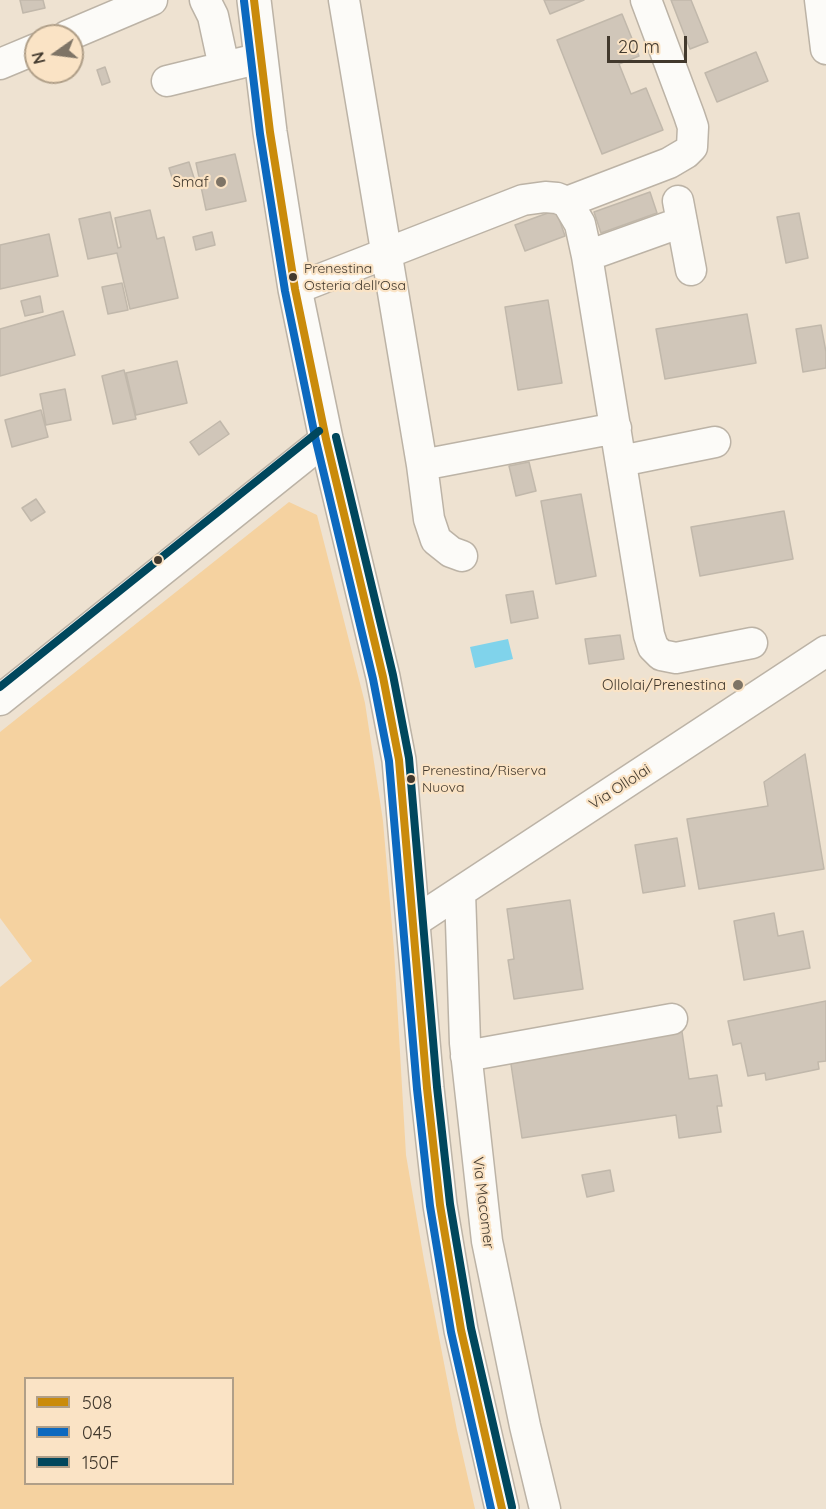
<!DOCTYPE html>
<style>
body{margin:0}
#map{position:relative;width:826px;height:1509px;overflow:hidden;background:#eee2d1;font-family:Quicksand,sans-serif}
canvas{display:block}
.legend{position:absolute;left:24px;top:1377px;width:210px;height:108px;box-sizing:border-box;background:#fae3c5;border:2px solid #b09f88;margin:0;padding:8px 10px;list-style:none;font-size:18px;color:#42392d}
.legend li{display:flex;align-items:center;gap:12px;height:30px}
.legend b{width:30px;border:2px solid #b09f88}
.north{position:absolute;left:24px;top:24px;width:60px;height:60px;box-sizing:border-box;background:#fae3c5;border:2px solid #b09f88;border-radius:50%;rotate:256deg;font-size:16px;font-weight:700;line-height:24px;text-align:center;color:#42392d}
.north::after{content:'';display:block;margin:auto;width:21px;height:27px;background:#7e7466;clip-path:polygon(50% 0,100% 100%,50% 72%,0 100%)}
.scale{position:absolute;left:607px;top:36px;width:80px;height:27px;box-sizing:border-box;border:3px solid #42392d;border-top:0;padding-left:8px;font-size:18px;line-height:21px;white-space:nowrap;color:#42392d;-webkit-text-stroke:4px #fae3c5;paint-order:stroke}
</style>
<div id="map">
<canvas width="826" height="1509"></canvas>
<ul class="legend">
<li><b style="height:8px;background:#ca8b0b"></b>508</li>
<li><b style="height:8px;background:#0c69bf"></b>045</li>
<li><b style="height:8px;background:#00475d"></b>150F</li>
</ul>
<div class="north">N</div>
<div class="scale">20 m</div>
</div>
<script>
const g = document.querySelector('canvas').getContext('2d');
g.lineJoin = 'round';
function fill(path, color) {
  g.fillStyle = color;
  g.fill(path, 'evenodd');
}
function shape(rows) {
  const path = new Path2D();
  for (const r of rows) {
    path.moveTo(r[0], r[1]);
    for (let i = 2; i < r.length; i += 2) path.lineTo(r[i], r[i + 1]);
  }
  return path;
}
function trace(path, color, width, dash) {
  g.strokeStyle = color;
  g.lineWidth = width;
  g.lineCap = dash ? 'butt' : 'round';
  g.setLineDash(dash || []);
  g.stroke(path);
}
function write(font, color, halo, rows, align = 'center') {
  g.font = font + ' Quicksand,sans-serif';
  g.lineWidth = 4.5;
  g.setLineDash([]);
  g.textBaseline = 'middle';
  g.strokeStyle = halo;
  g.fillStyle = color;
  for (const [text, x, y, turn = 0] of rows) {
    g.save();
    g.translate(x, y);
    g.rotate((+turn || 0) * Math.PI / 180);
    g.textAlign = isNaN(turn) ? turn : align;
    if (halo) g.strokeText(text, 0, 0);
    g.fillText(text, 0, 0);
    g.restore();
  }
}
fill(shape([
 [289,502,317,515,365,703,383,821,394,950,406,1155,424,1260,457,1430,475,1509,0,1509,0,987,32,961,0,918,0,732],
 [26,1378,232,1378,232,1484,26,1484]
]), '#f5d2a0');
fill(shape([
 [508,639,513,659,475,668,470,647]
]), '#80d3eb');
const building = shape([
 [20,0,43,0,45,8,23,13,20,0],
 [544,0,584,0,550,14,544,0],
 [671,0,691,0,708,42,690,49,671,0],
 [622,14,639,56,619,64,631,94,646,88,663,130,602,154,557,40,622,14],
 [756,52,768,81,717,102,705,73,756,52],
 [105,67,110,82,102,85,97,70,105,67],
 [235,154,246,201,206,210,196,163,235,154],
 [189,162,195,181,175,187,169,168,189,162],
 [650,192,657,213,601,233,594,212,650,192],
 [150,210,157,239,164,237,178,298,130,309,117,253,88,259,79,219,110,212,118,248,121,247,115,218,150,210],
 [556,210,565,236,525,251,515,225,556,210],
 [799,213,808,258,786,263,777,217,799,213],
 [212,232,215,245,196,250,193,237,212,232],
 [49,234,58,276,0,289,0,245,49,234],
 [122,283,128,310,108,314,102,287,122,283],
 [40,296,43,312,25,316,21,301,40,296],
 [548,300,562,383,518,390,505,307,548,300],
 [63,311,75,355,0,376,0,329,63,311],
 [747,314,756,363,665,379,656,329,747,314],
 [821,325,826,352,826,368,803,372,796,329,821,325],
 [177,361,187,403,136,415,126,373,177,361],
 [124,370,136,419,113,424,102,376,124,370],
 [65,389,71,420,46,425,40,394,65,389],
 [41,410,48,437,12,447,5,420,41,410],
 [220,421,229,434,199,455,190,442,220,421],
 [529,462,536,491,516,496,509,466,529,462],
 [581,494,596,576,556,584,541,501,581,494],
 [36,499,45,512,31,521,22,508,36,499],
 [784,511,793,559,700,576,691,527,784,511],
 [533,591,538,618,511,623,506,595,533,591],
 [620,635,624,659,589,664,585,639,620,635],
 [805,754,824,869,699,889,687,819,768,806,764,782,805,754],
 [677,838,685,886,643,893,635,845,677,838],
 [570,900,583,989,514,999,508,960,514,959,507,909,570,900],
 [774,913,778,936,803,931,810,968,744,980,734,921,774,913],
 [826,1001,826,1061,818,1062,819,1069,766,1080,765,1073,748,1076,741,1043,733,1045,728,1021,826,1001],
 [681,1025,689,1079,717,1075,722,1106,717,1106,721,1132,679,1138,676,1115,522,1138,509,1051,681,1025],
 [610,1170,614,1191,587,1197,582,1175,610,1170]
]);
fill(building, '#d0c6b9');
trace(building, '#c1b8ab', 1.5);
const minor = shape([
 [205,0,213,16,224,67],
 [344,0,422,465,429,519,436,540,451,552,462,556],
 [820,0,826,49],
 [67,36,152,0],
 [0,64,36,49],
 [167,81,261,58],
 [678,201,691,270],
 [567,202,669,163,686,153,692,147,693,127,689,115,646,0],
 [587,256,682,222],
 [295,289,523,200,545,197,557,198,567,202,580,224,587,256,649,635,653,647,661,655,676,658,752,643],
 [621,461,715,442],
 [422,465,616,428],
 [0,700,326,439],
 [460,892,465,1043,487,1241,525,1426,545,1509],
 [414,922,826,651],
 [466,1056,672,1019]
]);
const major = shape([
 [254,0,270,132,295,289,326,439,383,677,399,760,427,1088,440,1205,461,1330,502,1509]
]);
trace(minor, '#bcb3a6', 33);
trace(major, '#bcb3a6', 36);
trace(minor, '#fcfbf8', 30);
trace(major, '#fcfbf8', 33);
trace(shape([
 [254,0,270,132,295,289,326,439,383,677,399,760,427,1088,440,1205,461,1330,502,1509]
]), '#ca8b0b', 8);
trace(shape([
 [244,1,260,134,285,291,316,441,373,679,389,761,417,1089,430,1206,451,1332,491,1509]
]), '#0c69bf', 8);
trace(shape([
 [336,437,393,675,409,758,437,1087,450,1204,471,1328,512,1507],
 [0,687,319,431]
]), '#00475d', 8);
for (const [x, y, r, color] of [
 [221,182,6,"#7e7466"],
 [293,277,5,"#42392d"],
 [158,560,5,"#42392d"],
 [738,685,6,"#7e7466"],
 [411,779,5,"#42392d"]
]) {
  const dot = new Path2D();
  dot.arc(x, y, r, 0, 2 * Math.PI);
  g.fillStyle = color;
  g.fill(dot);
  trace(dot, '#fae3c5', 2);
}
write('14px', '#42392d', '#fae3c5', [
 ["Prenestina",304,269],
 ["Osteria dell'Osa",304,286],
 ["Prenestina/Riserva",422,771],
 ["Nuova",422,788]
], 'left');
write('15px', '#42392d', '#fae3c5', [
 ["Smaf",209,182],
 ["Ollolai/Prenestina",726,685]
], 'right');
write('15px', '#42392d', '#fae3c5', [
 ["Via Ollolai",620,787,-33],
 ["Via Macomer",483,1203,83]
]);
</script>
